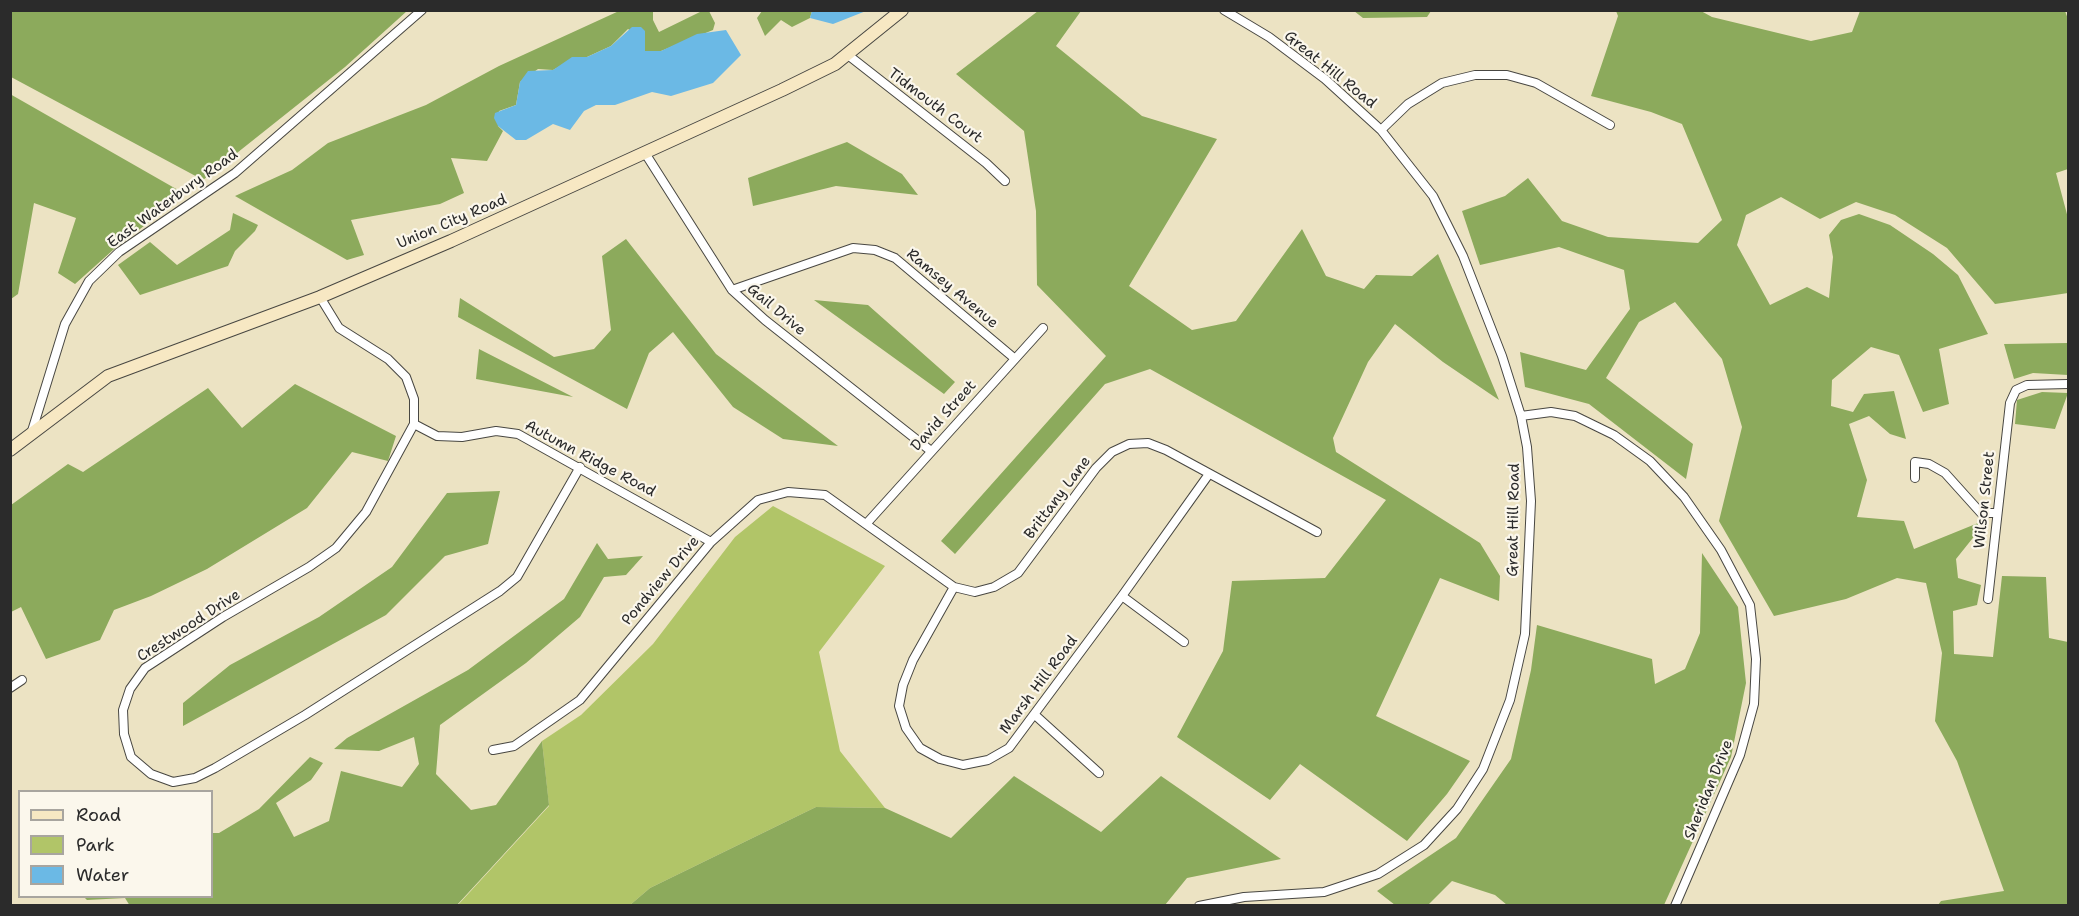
<!DOCTYPE html>
<style>
body{margin:0}
#map{position:relative;width:2079px;height:916px;overflow:hidden;background:#ece3c3;font-family:"Shantell Sans",sans-serif}
canvas{display:block}
.frame{position:absolute;inset:0;border:12px solid #2b2b2b;pointer-events:none}
.legend{position:absolute;left:18px;top:790px;width:195px;height:108px;box-sizing:border-box;background:#fbf7ec;border:2px solid #a8a59f;margin:0;padding:8px 10px;list-style:none;font-size:18px;color:#2b2b2b}
.legend li{display:flex;align-items:center;gap:12px;height:30px}
.legend b{width:30px;border:2px solid #a8a59f}
</style>
<div id="map">
<canvas width="2079" height="916"></canvas>
<div class="frame"></div>
<ul class="legend">
<li><b style="height:8px;background:#f7e8c3"></b>Road</li>
<li><b style="height:16px;background:#b1c568"></b>Park</li>
<li><b style="height:16px;background:#6bb9e5"></b>Water</li>
</ul>
</div>
<script>
const g = document.querySelector('canvas').getContext('2d');
g.lineJoin = 'round';
function fill(path, color) {
  g.fillStyle = color;
  g.fill(path, 'evenodd');
}
function shape(rows) {
  const path = new Path2D();
  for (const r of rows) {
    path.moveTo(r[0], r[1]);
    for (let i = 2; i < r.length; i += 2) path.lineTo(r[i], r[i + 1]);
  }
  return path;
}
function trace(path, color, width, dash) {
  g.strokeStyle = color;
  g.lineWidth = width;
  g.lineCap = dash ? 'butt' : 'round';
  g.setLineDash(dash || []);
  g.stroke(path);
}
function write(font, color, halo, rows, align = 'center') {
  g.font = font + ' "Shantell Sans",sans-serif';
  g.lineWidth = 4.5;
  g.setLineDash([]);
  g.textBaseline = 'middle';
  g.strokeStyle = halo;
  g.fillStyle = color;
  for (const [text, x, y, turn = 0] of rows) {
    g.save();
    g.translate(x, y);
    g.rotate((+turn || 0) * Math.PI / 180);
    g.textAlign = isNaN(turn) ? turn : align;
    if (halo) g.strokeText(text, 0, 0);
    g.fillText(text, 0, 0);
    g.restore();
  }
}
fill(shape([
 [773,506,885,566,819,652,840,751,885,808,816,807,650,888,630,905,457,906,549,806,542,741,581,715,653,644,735,537]
]), '#b1c568');
fill(shape([
 [11,10,407,10,407,11,345,67,203,180,11,77],
 [619,11,653,11,653,20,659,32,702,11,709,11,715,23,713,30,661,51,645,51,645,40,628,29,611,46,587,57,577,57,553,70,538,69,520,82,516,105,499,111,498,126,503,131,487,161,451,158,464,193,440,204,351,220,364,255,347,260,235,196,292,170,328,143,426,105,499,66],
 [762,11,812,11,810,18,792,27,781,20,765,36,757,18],
 [1038,11,1081,11,1056,46,1142,116,1217,139,1129,286,1192,330,1236,321,1302,229,1326,276,1364,289,1376,275,1412,276,1438,254,1499,400,1443,362,1395,324,1368,362,1333,438,1336,452,1480,543,1500,576,1499,601,1440,578,1376,716,1470,761,1447,794,1407,841,1300,764,1270,800,1177,737,1223,651,1232,581,1325,578,1386,500,1150,369,1105,384,955,554,941,541,1106,356,1037,285,1036,211,1024,131,956,74],
 [1354,11,1431,11,1427,17,1363,18],
 [1616,11,1701,11,1712,17,1811,41,1852,32,1860,11,2065,11,2068,19,2068,169,2056,173,2068,218,2068,293,1995,304,1947,248,1895,215,1856,202,1820,219,1781,197,1746,215,1737,245,1770,305,1807,287,1829,298,1833,257,1829,235,1841,220,1859,214,1890,225,1933,254,1958,275,1988,334,1939,349,1949,404,1923,412,1899,355,1871,347,1832,380,1831,406,1853,412,1864,394,1894,391,1906,439,1890,434,1869,416,1849,424,1867,480,1857,517,1904,521,1914,549,1988,519,1956,559,1958,578,1981,585,1977,605,1953,611,1954,654,1993,657,2002,576,2046,577,2049,638,2068,642,2068,905,1938,905,1941,901,2004,891,1957,761,1935,721,1942,653,1926,583,1897,578,1846,599,1774,616,1719,521,1742,427,1722,359,1675,302,1639,322,1606,378,1693,444,1686,479,1589,404,1525,387,1520,352,1586,370,1630,309,1624,270,1559,247,1480,265,1462,211,1505,196,1528,178,1562,221,1608,237,1698,243,1722,220,1682,124,1651,112,1591,96,1618,16],
 [10,94,185,194,113,250,75,284,58,273,76,218,34,203,18,294,11,299],
 [847,142,902,174,918,195,836,186,753,206,748,178],
 [233,213,258,225,255,231,235,251,228,266,140,295,118,265,150,242,177,265,230,230],
 [626,239,716,354,838,446,783,439,733,407,673,332,649,353,627,409,458,317,460,298,554,357,594,349,611,330,602,256],
 [814,300,868,305,955,382,944,394],
 [2068,343,2068,375,2033,373,2014,379,2004,344],
 [479,349,573,397,476,379],
 [295,384,396,436,388,461,352,452,307,508,207,569,151,596,114,610,100,640,46,659,21,607,11,612,11,505,68,464,83,472,208,388,242,428],
 [2042,392,2068,393,2055,429,2015,424,2017,400],
 [500,491,488,544,445,556,386,615,183,726,183,703,230,665,319,617,392,567,447,493],
 [597,543,608,559,643,556,626,575,604,577,580,617,526,663,440,725,436,774,471,810,496,805,542,741,549,805,457,905,130,906,125,898,87,900,84,897,212,896,212,833,219,833,259,809,310,757,323,763,311,780,276,803,294,837,329,821,341,771,402,787,419,764,414,737,379,751,334,749,347,738,468,670,564,599],
 [1702,553,1738,607,1746,683,1731,757,1664,905,1507,905,1495,895,1452,881,1428,905,1395,905,1377,891,1456,838,1511,759,1531,670,1537,625,1652,659,1655,684,1685,669,1700,633],
 [1014,776,1101,832,1161,776,1281,859,1187,878,1165,905,630,905,650,888,816,807,885,808,951,838]
]), '#8caa5c');
fill(shape([
 [812,11,812,10,866,11,833,24,810,18],
 [632,27,641,27,645,31,645,51,661,51,697,34,726,30,741,55,713,83,671,96,652,92,615,105,596,105,584,111,570,130,553,124,526,140,516,140,498,126,494,118,495,113,516,105,520,82,528,71,553,70,572,57,587,57,611,46]
]), '#6bb9e5');
const minor = shape([
 [848,55,986,163,1005,181],
 [1381,130,1408,104,1442,83,1475,75,1507,75,1536,83,1610,125],
 [645,153,732,290,765,320,931,451],
 [732,290,853,248,875,250,895,258,1014,358],
 [320,297,339,328,388,359,406,377,414,399,414,424,366,512,336,548,309,567,223,617,145,668,130,689,123,710,124,734,131,757,151,774,173,782,195,778,215,768,305,715,500,591,517,577,580,467],
 [1521,416,1551,412,1575,416,1614,435,1650,461,1684,497,1721,550,1750,605,1756,659,1754,704,1740,755,1675,906],
 [414,424,437,436,462,437,496,431,518,434,711,542],
 [32,431,65,324,89,281,119,252,235,173,422,10],
 [1915,478,1915,462,1929,464,1945,473,1981,513,1997,513],
 [867,523,1043,328],
 [954,587,913,660,903,685,899,706,906,728,920,748,940,759,963,765,988,760,1009,748,1122,596,1209,474],
 [1122,596,1184,642],
 [1988,599,2010,403,2016,390,2027,385,2068,384],
 [10,688,22,680],
 [1035,715,1099,773],
 [493,750,514,746,580,700,711,542,758,500,788,492,825,495,954,587,975,592,994,587,1018,573,1096,468,1112,452,1129,444,1148,443,1166,450,1317,532],
 [1199,906,1244,897,1324,892,1378,874,1424,845,1457,809,1483,769,1510,700,1525,634,1531,501,1527,447,1521,416,1502,356,1463,256,1433,196,1381,130,1325,79,1269,37,1224,10]
]);
const secondary = shape([
 [10,450,108,376,320,297,451,241,782,90,835,64,902,10]
]);
trace(minor, '#484742', 10);
trace(secondary, '#484742', 14);
trace(minor, '#fff', 8);
trace(secondary, '#f7e8c3', 12);
write('15px', '#2b2b2b', '#fbf7ec', [
 ["Great Hill Road",1330,70,39],
 ["Tidmouth Court",935,106,37],
 ["East Waterbury Road",173,199,-36],
 ["Union City Road",452,222,-23],
 ["Ramsey Avenue",952,289,40],
 ["Gail Drive",776,310,40],
 ["David Street",944,416,-48],
 ["Autumn Ridge Road",590,459,28],
 ["Brittany Lane",1058,498,-53],
 ["Wilson Street",1985,500,-84],
 ["Great Hill Road",1514,520,-89],
 ["Pondview Drive",661,581,-50],
 ["Crestwood Drive",189,626,-33],
 ["Marsh Hill Road",1039,685,-53],
 ["Sheridan Drive",1709,790,-68]
]);
</script>
